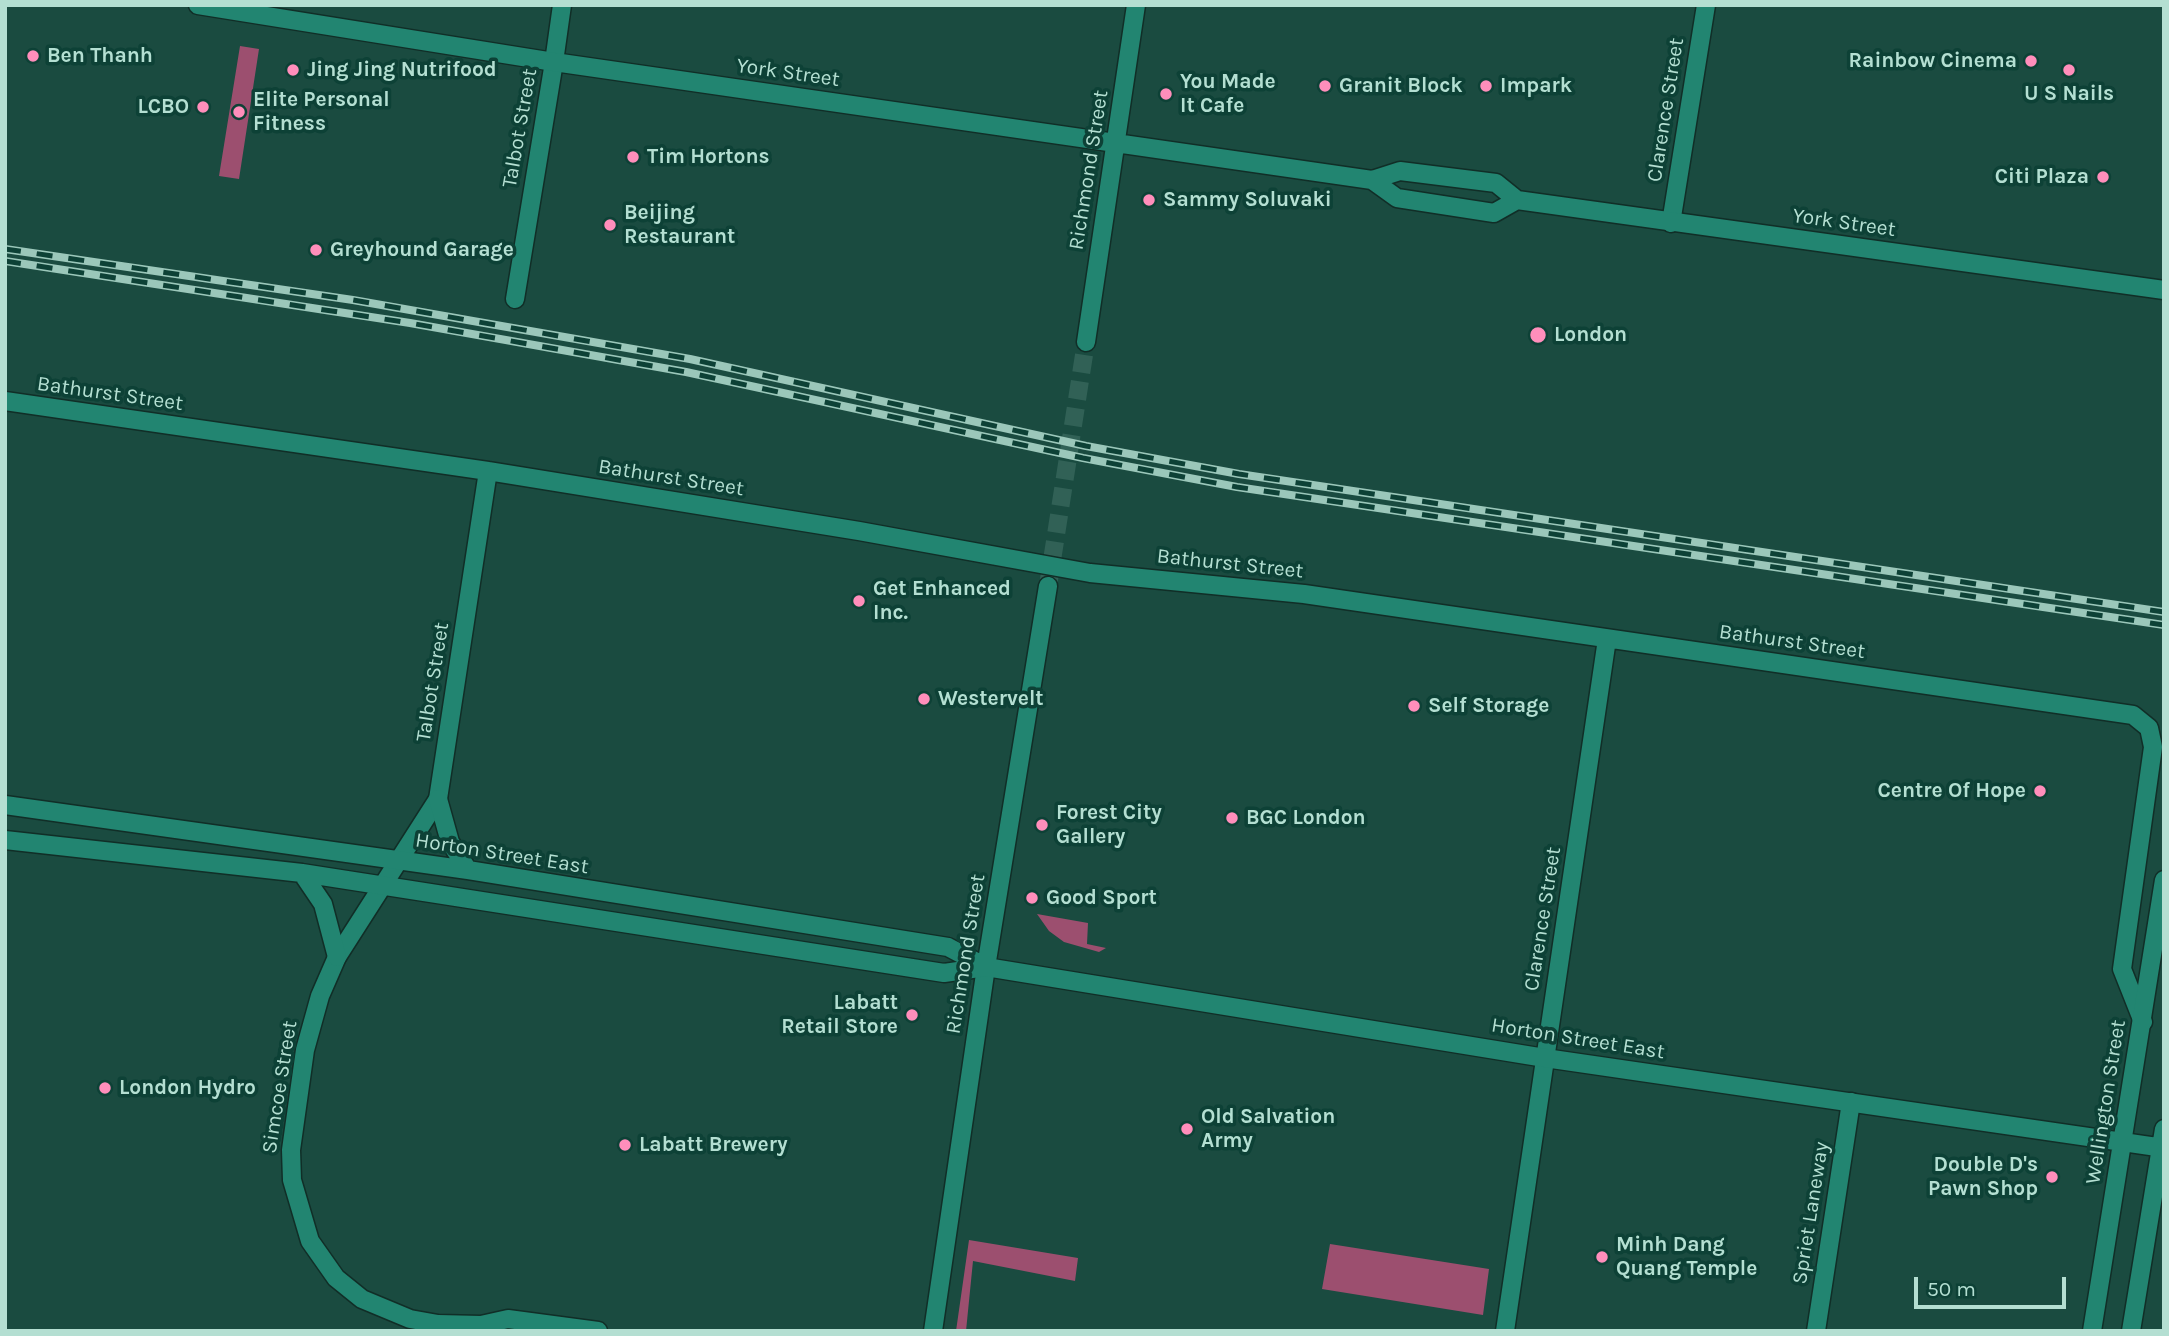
<!DOCTYPE html>
<style>
body{margin:0}
#map{position:relative;width:2169px;height:1336px;overflow:hidden;background:#1a4b40;font-family:Karla,sans-serif}
canvas{display:block}
.frame{position:absolute;inset:0;border:7px solid #b4dfd2;pointer-events:none}
.scale{position:absolute;left:1914px;top:1277px;width:152px;height:32px;box-sizing:border-box;border:4px solid #b4dfd2;border-top:0;padding-left:9px;font-size:21px;line-height:24px;white-space:nowrap;color:#b4dfd2;-webkit-text-stroke:5px #0d4136;paint-order:stroke}
</style>
<div id="map">
<canvas width="2169" height="1336"></canvas>
<div class="frame"></div>
<div class="scale">50 m</div>
</div>
<script>
const g = document.querySelector('canvas').getContext('2d');
g.lineJoin = 'round';
function fill(path, color) {
  g.fillStyle = color;
  g.fill(path, 'evenodd');
}
function shape(rows) {
  const path = new Path2D();
  for (const r of rows) {
    path.moveTo(r[0], r[1]);
    for (let i = 2; i < r.length; i += 2) path.lineTo(r[i], r[i + 1]);
  }
  return path;
}
function trace(path, color, width, dash) {
  g.strokeStyle = color;
  g.lineWidth = width;
  g.lineCap = dash ? 'butt' : 'round';
  g.setLineDash(dash || []);
  g.stroke(path);
}
function write(font, color, halo, rows, align = 'center') {
  g.font = font + ' Karla,sans-serif';
  g.lineWidth = 7;
  g.setLineDash([]);
  g.textBaseline = 'middle';
  g.strokeStyle = halo;
  g.fillStyle = color;
  for (const [text, x, y, turn = 0] of rows) {
    g.save();
    g.translate(x, y);
    g.rotate((+turn || 0) * Math.PI / 180);
    g.textAlign = isNaN(turn) ? turn : align;
    if (halo) g.strokeText(text, 0, 0);
    g.fillText(text, 0, 0);
    g.restore();
  }
}
fill(shape([
 [240,46,259,49,239,179,219,176],
 [1037,914,1088,923,1087,944,1106,948,1099,952,1064,942,1049,931],
 [969,1240,1078,1258,1075,1281,973,1261,966,1331,956,1331],
 [1330,1244,1489,1269,1483,1315,1322,1289]
]), '#9c4f6f');
trace(shape([
 [1048,586,1086,342]
]), '#316156', 18, [18, 9]);
const minor = shape([
 [1671,223,1706,5],
 [515,299,554,62],
 [5,401,488,471,859,531,1090,573,1304,594,2133,715,2149,728,2153,747,2122,969,2143,1022],
 [488,471,438,799,337,957,320,996,305,1050,291,1150,292,1180,310,1241,336,1278,362,1299,410,1319,438,1324,481,1325,508,1319,598,1331],
 [1505,1331,1607,639],
 [1816,1331,1851,1102]
]);
const tertiary = shape([
 [554,62,562,5],
 [933,1331,986,967]
]);
const secondary = shape([
 [198,5,554,62,1372,180,1400,171,1496,183,1517,200,2164,290],
 [1372,180,1397,198,1494,213,1517,200],
 [1086,342,1136,5],
 [438,799,450,842,468,870],
 [5,805,468,870,948,947,986,967],
 [5,840,302,873,944,973,986,967,1545,1058,2164,1148],
 [302,873,323,904,337,957],
 [986,967,1048,586],
 [2092,1331,2164,880],
 [2131,1331,2164,1129]
]);
trace(minor, '#112e27', 21);
trace(tertiary, '#112e27', 21);
trace(secondary, '#112e27', 21);
trace(minor, '#228571', 18);
trace(tertiary, '#228571', 18);
trace(secondary, '#228571', 18);
const rail = shape([
 [5,249,353,300,690,359,1086,446,1239,474,2164,612],
 [5,261,410,323,686,372,1083,458,1237,487,2164,625]
]);
trace(rail, '#9bc7ba', 8);
trace(rail, '#0d4136', 5, [16]);
for (const [x, y, r, color] of [
 [33,56,7,"#ff8ebb"],
 [2031,61,7,"#ff8ebb"],
 [293,70,7,"#ff8ebb"],
 [2069,70,7,"#ff8ebb"],
 [1325,86,7,"#ff8ebb"],
 [1486,86,7,"#ff8ebb"],
 [1166,94,7,"#ff8ebb"],
 [203,107,7,"#ff8ebb"],
 [239,112,7,"#ff8ebb"],
 [633,157,7,"#ff8ebb"],
 [2103,177,7,"#ff8ebb"],
 [1149,200,7,"#ff8ebb"],
 [610,225,7,"#ff8ebb"],
 [316,250,7,"#ff8ebb"],
 [1538,335,9,"#ff8ebb"],
 [859,601,7,"#ff8ebb"],
 [924,699,7,"#ff8ebb"],
 [1414,706,7,"#ff8ebb"],
 [2040,791,7,"#ff8ebb"],
 [1232,818,7,"#ff8ebb"],
 [1042,825,7,"#ff8ebb"],
 [1032,898,7,"#ff8ebb"],
 [912,1015,7,"#ff8ebb"],
 [105,1088,7,"#ff8ebb"],
 [1187,1129,7,"#ff8ebb"],
 [625,1145,7,"#ff8ebb"],
 [2052,1177,7,"#ff8ebb"],
 [1602,1257,7,"#ff8ebb"]
]) {
  const dot = new Path2D();
  dot.arc(x, y, r, 0, 2 * Math.PI);
  g.fillStyle = color;
  g.fill(dot);
  trace(dot, '#0d4136', 2.5);
}
write('bold 21px', '#b4dfd2', '#0d4136', [
 ["Ben Thanh",47,56],
 ["Rainbow Cinema",2017,61,"right"],
 ["Jing Jing Nutrifood",307,70],
 ["You Made",1180,82],
 ["It Cafe",1180,106],
 ["Granit Block",1339,86],
 ["Impark",1500,86],
 ["U S Nails",2069,94,"center"],
 ["Elite Personal",253,100],
 ["Fitness",253,124],
 ["LCBO",189,107,"right"],
 ["Tim Hortons",647,157],
 ["Citi Plaza",2089,177,"right"],
 ["Sammy Soluvaki",1163,200],
 ["Beijing",624,213],
 ["Restaurant",624,237],
 ["Greyhound Garage",330,250],
 ["London",1554,335],
 ["Get Enhanced",873,589],
 ["Inc.",873,613],
 ["Westervelt",938,699],
 ["Self Storage",1428,706],
 ["Centre Of Hope",2026,791,"right"],
 ["Forest City",1056,813],
 ["Gallery",1056,837],
 ["BGC London",1246,818],
 ["Good Sport",1046,898],
 ["Labatt",898,1003,"right"],
 ["Retail Store",898,1027,"right"],
 ["London Hydro",119,1088],
 ["Old Salvation",1201,1117],
 ["Army",1201,1141],
 ["Labatt Brewery",639,1145],
 ["Double D's",2038,1165,"right"],
 ["Pawn Shop",2038,1189,"right"],
 ["Minh Dang",1616,1245],
 ["Quang Temple",1616,1269]
], 'left');
write('21px', '#b4dfd2', '#0d4136', [
 ["York Street",788,73,8],
 ["Clarence Street",1666,110,-81],
 ["Talbot Street",520,128,-80],
 ["Richmond Street",1089,170,-81],
 ["York Street",1844,223,8],
 ["Bathurst Street",110,394,8],
 ["Bathurst Street",671,478,9],
 ["Bathurst Street",1230,564,6],
 ["Bathurst Street",1792,642,8],
 ["Talbot Street",433,682,-81],
 ["Horton Street East",502,854,9],
 ["Clarence Street",1543,919,-81],
 ["Richmond Street",966,954,-81],
 ["Horton Street East",1578,1039,9],
 ["Simcoe Street",280,1087,-81],
 ["Wellington Street",2106,1102,-81],
 ["Spriet Laneway",1811,1213,-81]
]);
</script>
